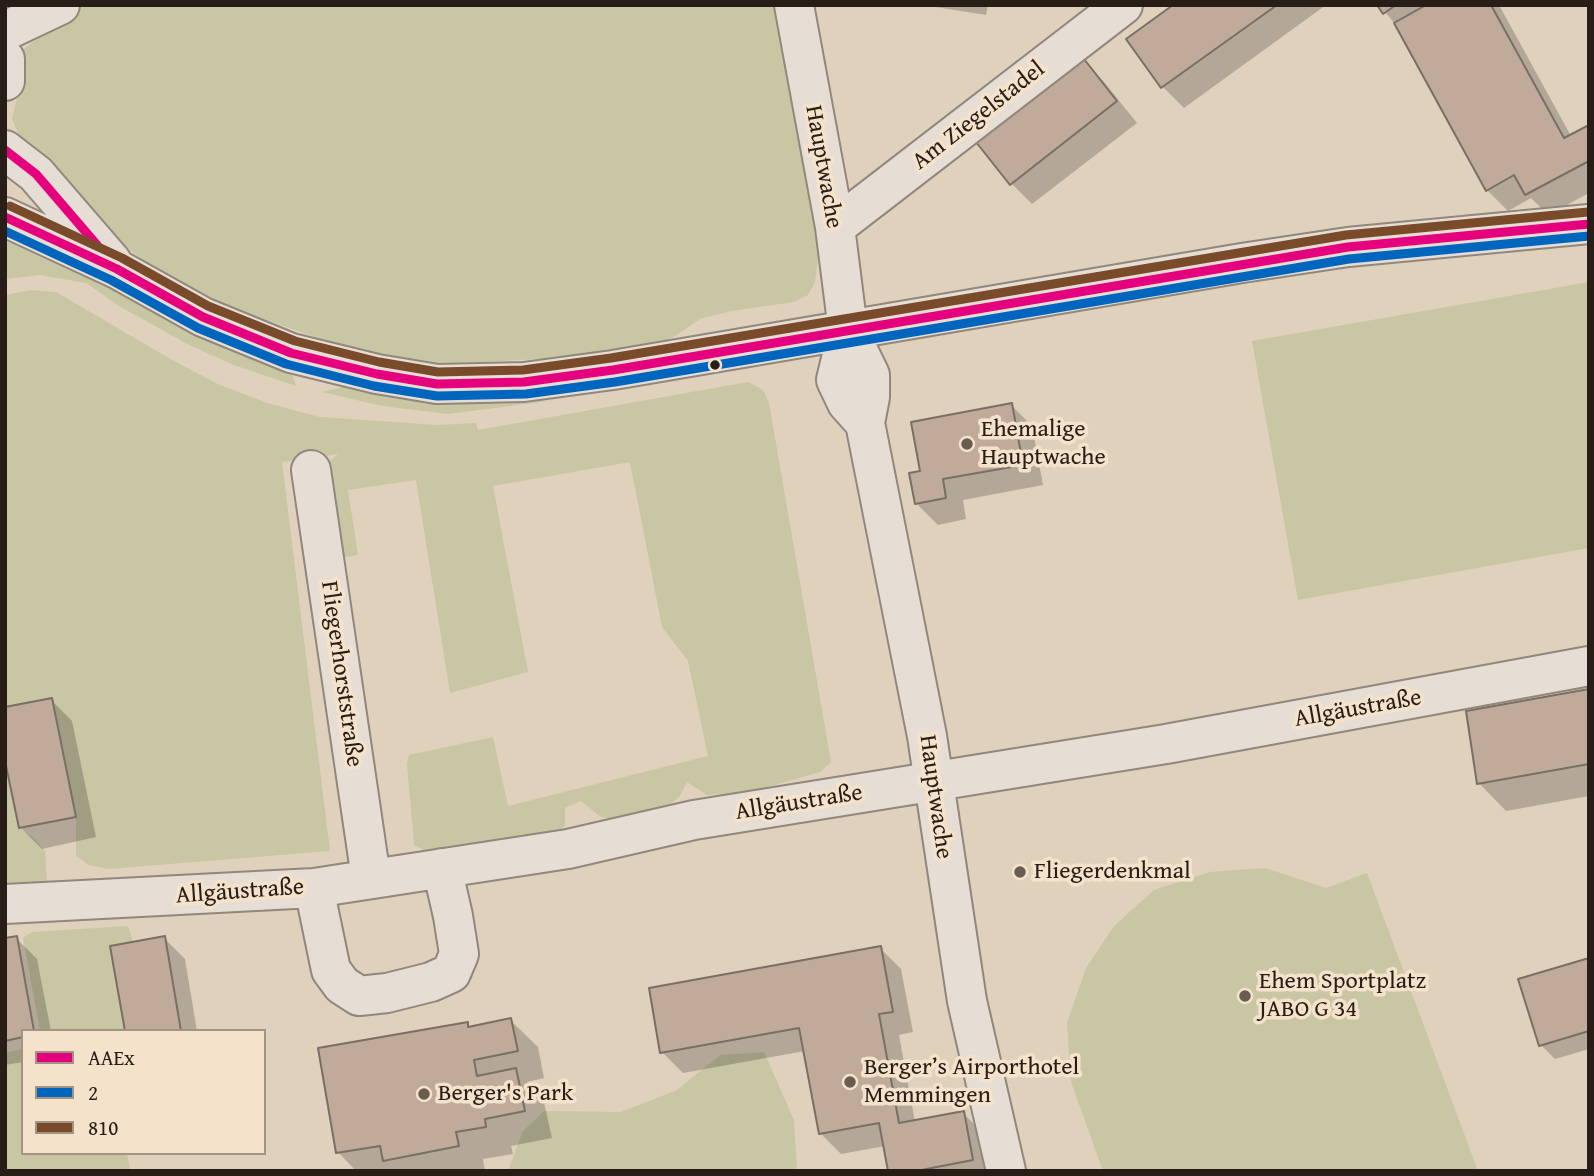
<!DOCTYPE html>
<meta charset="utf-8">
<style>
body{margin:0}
#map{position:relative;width:1594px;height:1176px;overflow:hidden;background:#e0d1bd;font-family:"Gentium Book Plus",serif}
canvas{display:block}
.frame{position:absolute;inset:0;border:7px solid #291d17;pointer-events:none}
.legend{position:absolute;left:21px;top:1029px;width:245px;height:126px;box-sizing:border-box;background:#f4e2cb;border:2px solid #a39383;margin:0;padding:9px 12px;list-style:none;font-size:21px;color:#291d17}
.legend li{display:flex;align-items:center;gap:14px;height:35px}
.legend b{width:35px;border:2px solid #a39383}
</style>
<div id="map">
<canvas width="1594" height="1176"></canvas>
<div class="frame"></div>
<ul class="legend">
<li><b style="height:9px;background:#e5007d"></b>AAEx</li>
<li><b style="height:9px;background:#0065bd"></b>2</li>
<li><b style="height:9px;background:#7a4b2a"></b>810</li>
</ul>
</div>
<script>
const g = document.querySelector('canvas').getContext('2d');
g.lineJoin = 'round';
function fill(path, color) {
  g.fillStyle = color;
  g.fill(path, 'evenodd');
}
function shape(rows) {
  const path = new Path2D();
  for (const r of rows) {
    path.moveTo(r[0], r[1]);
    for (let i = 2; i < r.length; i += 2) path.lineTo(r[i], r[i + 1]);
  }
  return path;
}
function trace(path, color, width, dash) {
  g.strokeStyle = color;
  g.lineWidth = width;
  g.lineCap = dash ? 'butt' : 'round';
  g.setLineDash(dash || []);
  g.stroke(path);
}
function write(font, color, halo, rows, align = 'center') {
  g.font = font + ' "Gentium Book Plus",serif';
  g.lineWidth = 7;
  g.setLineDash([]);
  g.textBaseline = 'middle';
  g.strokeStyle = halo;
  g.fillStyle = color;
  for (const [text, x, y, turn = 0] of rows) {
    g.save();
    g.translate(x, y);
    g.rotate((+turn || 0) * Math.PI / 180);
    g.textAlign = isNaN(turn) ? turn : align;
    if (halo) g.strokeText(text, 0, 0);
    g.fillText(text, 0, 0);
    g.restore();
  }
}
fill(shape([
 [80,5,779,5,820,242,815,282,808,295,794,302,731,311,700,319,672,338,654,344,559,358,423,365,367,355,220,304,157,271,107,232,20,137,12,119,19,90,20,52],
 [5,229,291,372,296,386,234,365,189,345,119,306,86,283,40,275,5,279],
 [1589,282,1589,548,1298,600,1252,341],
 [31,290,56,292,174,361,218,384,267,403,320,417,437,425,476,423,478,430,748,382,763,390,769,403,831,762,820,772,750,792,707,795,687,782,680,796,664,810,631,822,601,817,581,801,565,808,565,826,539,843,424,850,414,845,407,764,409,755,493,737,508,806,708,756,688,661,662,627,630,462,493,486,528,672,450,693,416,480,348,490,358,555,345,557,334,552,323,474,329,462,338,454,282,462,330,851,108,869,89,865,76,856,76,817,52,698,5,707,5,295],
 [352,385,456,401,502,404,557,400,448,414,382,406,322,392],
 [5,761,19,828,33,837,45,851,47,882,26,890,5,890],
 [1265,868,1326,888,1367,873,1478,1171,1103,1171,1071,1082,1067,1023,1086,968,1114,926,1154,890,1210,872],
 [128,926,133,942,110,946,125,1031,40,1031,23,938,32,932],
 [23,1049,23,1153,127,1153,130,1171,5,1171,5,1053],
 [764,1052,794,1120,797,1171,508,1171,523,1131,544,1111,621,1112,677,1090,720,1055]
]), '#c8c6a3');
fill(shape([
 [923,5,988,5,986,15],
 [1176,5,1326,5,1184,108,1163,87,1128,40],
 [1379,5,1499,5,1571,136,1589,127,1589,193,1548,215,1531,198,1508,211,1487,190,1397,26],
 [1084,61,1104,82,1137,123,1032,204,1011,183],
 [1011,405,1032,426,1043,485,963,500,966,519,938,525,917,504,922,472],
 [1589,691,1589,796,1506,811,1479,783],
 [51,700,72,721,96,837,42,849,21,828],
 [16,938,37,959,51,1031,23,1031,23,1062,5,1065,5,940],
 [164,938,185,959,197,1031,126,1031],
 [880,948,901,969,913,1032,899,1035,915,1122,963,1113,984,1134,991,1171,889,1171,885,1146,841,1154,820,1133,805,1051,683,1073,662,1052],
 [1589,959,1589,1049,1555,1059,1541,1045],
 [510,1020,538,1047,544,1078,527,1082,543,1098,552,1138,511,1146,513,1154,483,1159,485,1171,356,1171,338,1152,467,1024,472,1028]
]), '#0003');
const building = shape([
 [1173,5,1277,5,1161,88,1126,39,1173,5],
 [1377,5,1396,5,1383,14,1377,5],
 [1426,5,1491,5,1564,138,1589,125,1589,161,1525,195,1514,175,1486,191,1394,23,1426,5],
 [1084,59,1117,101,1010,185,976,142,1084,59],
 [1012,403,1023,465,943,479,946,498,915,504,909,473,920,471,911,422,1012,403],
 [1589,689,1589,764,1477,784,1466,711,1589,689],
 [52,698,76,817,19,828,5,761,5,707,52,698],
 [17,936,34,1031,23,1031,23,1037,5,1041,5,938,17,936],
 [165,936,181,1031,125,1031,110,946,165,936],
 [881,946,893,1012,879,1014,899,1123,964,1111,973,1160,916,1171,888,1171,879,1123,819,1134,799,1028,660,1053,649,988,881,946],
 [1589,958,1589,1031,1539,1046,1518,979,1589,958],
 [511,1018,518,1051,474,1060,477,1076,516,1068,525,1111,485,1119,486,1127,456,1132,459,1146,383,1161,380,1146,336,1153,318,1048,468,1022,468,1027,511,1018]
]);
fill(building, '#c0ab9b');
trace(building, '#786f65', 2);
const minor = shape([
 [794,5,835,227,848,330,870,375,870,397,865,423,927,736,967,1001,1006,1171],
 [5,31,60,5],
 [5,59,5,81],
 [5,150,36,174,112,262],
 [5,217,117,269,203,317,291,353,377,374,437,384,524,382,613,370,1242,263,1348,247,1589,224],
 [835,227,1123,5],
 [848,330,836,380,847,403,865,423],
 [311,470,371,878],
 [314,888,331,970,342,985,359,996,387,993,431,982,451,973,459,954,453,916,442,868],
 [5,904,314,888,568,849,694,820,1166,744,1589,666]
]);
trace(minor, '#91877c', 42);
trace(minor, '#e6ded4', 38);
trace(shape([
 [5,150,36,174,97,245],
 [5,217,117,269,203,317,291,353,377,374,437,384,524,382,613,370,1348,247,1589,224]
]), '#e5007d', 9);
trace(shape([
 [5,231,111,280,198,328,286,364,374,386,437,396,526,394,615,382,1349,259,1589,236]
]), '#0065bd', 9);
trace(shape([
 [10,206,122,258,208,306,295,341,379,362,438,372,523,370,611,358,1346,235,1588,212]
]), '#7a4b2a', 9);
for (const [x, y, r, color] of [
 [715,365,6,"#291d17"],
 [967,444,7,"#695c51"],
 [1020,872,7,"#695c51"],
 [1245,996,7,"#695c51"],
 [850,1082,7,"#695c51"],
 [424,1094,7,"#695c51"]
]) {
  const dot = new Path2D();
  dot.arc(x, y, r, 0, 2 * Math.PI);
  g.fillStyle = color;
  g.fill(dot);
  trace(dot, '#f4e2cb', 2.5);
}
write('24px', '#291d17', '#f4e2cb', [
 ["Am Ziegelstadel",979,116,-38],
 ["Hauptwache",823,167,80],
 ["Fliegerhorststraße",341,674,82],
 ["Allgäustraße",1358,709,-10],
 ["Hauptwache",935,797,82],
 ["Allgäustraße",799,803,-9],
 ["Allgäustraße",240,892,-4]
]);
write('24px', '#291d17', '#f4e2cb', [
 ["Ehemalige",981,430],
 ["Hauptwache",981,458],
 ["Fliegerdenkmal",1034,872],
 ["Ehem Sportplatz",1259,982],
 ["JABO G 34",1259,1010],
 ["Berger’s Airporthotel",864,1068],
 ["Memmingen",864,1096],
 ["Berger's Park",438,1094]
], 'left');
</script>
